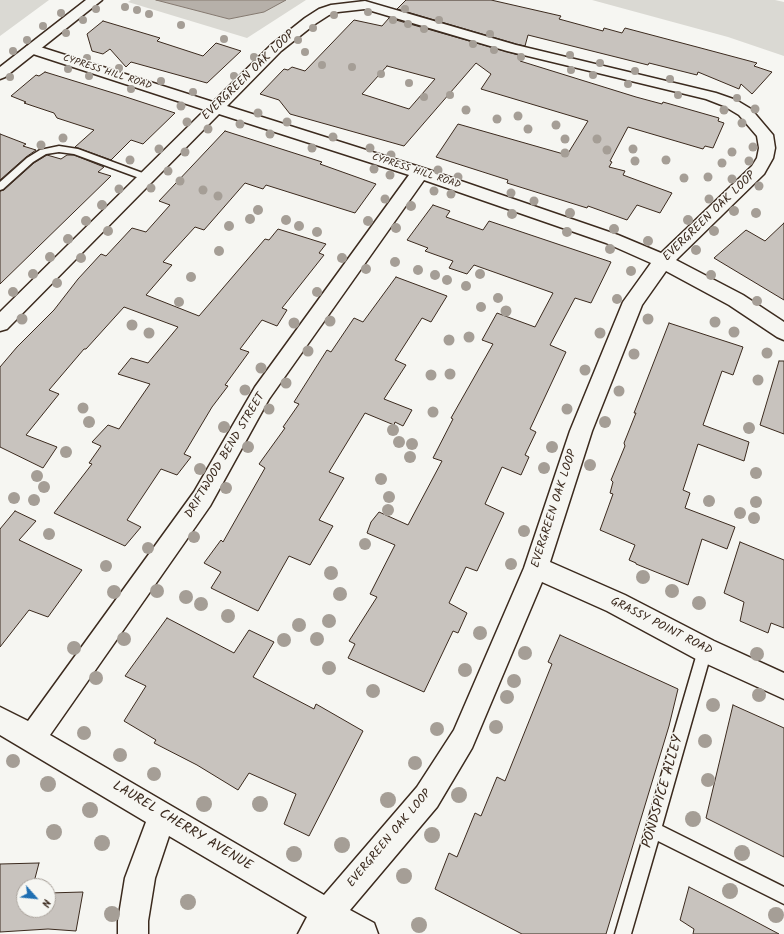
<!DOCTYPE html>
<style>
body{margin:0}
#map{position:relative;width:784px;height:934px;overflow:hidden;background:#f6f6f2;font-family:Kalam,sans-serif}
canvas{display:block}
.north{position:absolute;left:16px;top:878px;width:40px;height:40px;box-sizing:border-box;background:#f6f6f2;border:1px solid #aba49d;border-radius:50%;rotate:117deg;font-size:11px;font-weight:700;line-height:16px;text-align:center;color:#3b2a1e}
.north::after{content:'';display:block;margin:auto;width:14px;height:18px;background:#1f6fb2;clip-path:polygon(50% 0,100% 100%,50% 72%,0 100%)}
</style>
<div id="map">
<canvas width="784" height="934"></canvas>
<div class="north">N</div>
</div>
<script>
const g = document.querySelector('canvas').getContext('2d');
g.lineJoin = 'round';
function fill(path, color) {
  g.fillStyle = color;
  g.fill(path, 'evenodd');
}
function shape(rows) {
  const path = new Path2D();
  for (const r of rows) {
    path.moveTo(r[0], r[1]);
    for (let i = 2; i < r.length; i += 2) path.lineTo(r[i], r[i + 1]);
  }
  return path;
}
function trace(path, color, width, dash) {
  g.strokeStyle = color;
  g.lineWidth = width;
  g.lineCap = dash ? 'butt' : 'round';
  g.setLineDash(dash || []);
  g.stroke(path);
}
function write(font, color, halo, rows, align = 'center') {
  g.font = font + ' Kalam,sans-serif';
  g.lineWidth = 3;
  g.setLineDash([]);
  g.textBaseline = 'middle';
  g.strokeStyle = halo;
  g.fillStyle = color;
  for (const [text, x, y, turn = 0] of rows) {
    g.save();
    g.translate(x, y);
    g.rotate((+turn || 0) * Math.PI / 180);
    g.textAlign = isNaN(turn) ? turn : align;
    if (halo) g.strokeText(text, 0, 0);
    g.fillText(text, 0, 0);
    g.restore();
  }
}
fill(shape([
 [0,0,49,0,0,36],
 [131,0,306,0,247,38,128,2],
 [592,0,775,0,784,2,784,56,728,37]
]), '#dad9d3');
const water = shape([
 [156,0,286,0,264,12,229,19,156,0]
]);
fill(water, '#b6b0a9');
trace(water, '#857a71', 1);
const building = shape([
 [406,0,491,0,561,16,559,19,603,31,604,28,622,33,625,28,697,47,757,63,754,66,772,72,752,94,741,84,739,89,698,72,697,75,649,63,648,65,528,35,525,46,516,44,397,9,406,0],
 [389,18,522,56,520,61,636,97,662,104,663,102,719,118,718,121,724,123,713,148,705,146,703,149,628,127,610,161,612,162,609,167,625,171,623,175,672,193,660,213,637,205,627,220,588,206,587,208,507,183,508,180,436,157,458,124,567,155,588,121,481,89,491,74,476,63,404,146,290,114,279,100,260,94,284,69,288,70,292,67,305,71,354,20,382,26,389,18],
 [387,66,435,79,409,109,362,94,387,66],
 [103,21,160,38,157,41,203,56,216,43,241,51,207,83,131,62,126,67,110,49,103,54,92,51,87,34,103,21],
 [45,72,123,96,175,113,143,144,131,140,111,160,75,147,94,130,57,118,54,113,24,103,26,102,11,96,36,75,39,76,45,72],
 [225,131,322,162,320,164,376,184,355,213,266,185,263,189,245,183,204,230,195,227,163,262,172,265,146,295,199,316,265,239,269,240,278,229,326,244,319,253,324,255,282,308,287,310,277,326,262,320,240,349,249,352,225,385,228,386,212,407,184,454,191,457,177,475,161,469,127,520,141,527,125,546,54,513,92,464,89,463,101,446,92,442,108,425,119,429,150,384,118,374,131,358,148,363,178,327,124,307,86,349,84,349,49,390,59,394,26,435,57,447,43,468,0,447,0,367,17,347,54,310,78,279,101,254,106,256,132,228,146,232,170,205,159,201,225,131],
 [0,134,26,144,23,146,36,150,26,157,0,180,0,134],
 [47,155,61,159,67,155,74,155,104,167,98,172,111,176,0,284,0,191,4,190,34,163,47,155],
 [433,205,450,211,446,217,483,230,489,221,611,262,591,303,575,298,550,345,566,352,530,429,536,432,525,455,529,457,521,475,502,467,485,504,504,513,477,571,466,567,449,603,467,613,458,633,453,631,424,692,348,658,355,644,349,641,377,597,370,594,395,545,367,533,371,522,379,512,408,525,442,461,433,458,453,419,451,418,493,344,482,340,497,313,535,327,553,293,474,265,467,274,449,268,453,261,425,251,428,248,407,240,433,205],
 [784,223,784,300,714,258,746,230,765,241,784,223],
 [396,277,447,296,431,322,422,318,395,360,406,365,384,399,412,410,403,426,395,422,394,425,365,413,329,472,344,478,319,520,333,526,310,565,289,556,258,611,211,588,221,572,204,563,221,540,223,542,265,468,259,464,285,428,283,427,299,404,294,402,327,350,331,352,354,318,363,322,396,277],
 [669,323,743,347,733,375,722,371,703,425,749,442,744,461,698,444,683,490,690,493,685,508,735,527,727,549,702,539,688,585,636,564,636,563,629,560,635,545,600,530,613,494,610,493,613,482,611,480,625,446,624,443,636,413,634,413,669,323],
 [779,361,784,361,784,434,760,425,779,361],
 [15,511,36,521,19,540,82,570,48,617,29,610,0,647,0,529,15,511],
 [740,542,784,560,784,628,771,623,768,633,740,621,744,602,724,593,740,542],
 [167,618,234,653,249,630,274,642,253,677,314,709,316,704,363,731,309,836,284,824,296,794,249,773,238,790,197,765,154,743,156,740,124,721,146,686,125,676,167,618],
 [560,635,678,689,669,726,606,934,522,934,435,889,449,853,457,857,475,813,481,816,497,777,505,781,552,664,548,662,560,635],
 [733,705,784,728,784,857,706,818,733,705],
 [39,863,33,886,24,886,24,910,48,910,48,893,83,892,76,931,48,929,0,932,0,864,39,863],
 [689,887,732,909,779,934,693,934,694,929,680,920,689,887]
]);
fill(building, '#c8c3be');
trace(building, '#3b2a1e', 1);
const lane = shape([
 [59,146,78,149,148,175,150,177,145,180,142,179,74,154,59,152,46,154,33,162,3,189,0,190,0,182,27,158,40,150,59,146],
 [705,643,710,645,712,650,662,826,784,887,784,904,658,841,631,934,615,934,698,650,700,645,705,643]
]);
const street = shape([
 [365,1,516,45,716,93,736,100,751,109,773,135,775,148,773,158,764,174,676,260,743,295,784,322,784,340,777,337,729,305,666,271,642,305,592,431,550,562,625,595,714,641,784,673,784,699,696,659,607,611,542,582,472,748,437,807,350,910,374,923,378,934,298,934,307,917,169,836,155,878,148,921,148,934,118,934,118,921,125,878,146,822,0,735,0,707,28,721,194,492,255,387,409,175,219,114,7,329,0,331,0,312,205,110,27,52,25,49,27,46,37,46,213,102,271,45,305,18,319,9,331,5,365,1],
 [365,9,507,51,706,99,724,106,739,115,757,136,759,148,757,158,752,166,661,253,618,235,426,169,227,106,281,51,315,24,329,15,338,12,365,9],
 [424,180,606,243,651,263,623,302,570,431,524,568,454,730,417,787,324,895,50,735,210,506,269,399,424,180]
]);
const secondary = shape([
 [86,0,102,0,5,77,0,79,0,67,86,0]
]);
trace(lane, '#3b2a1e', 3);
trace(street, '#3b2a1e', 3);
trace(secondary, '#3b2a1e', 3);
fill(lane, '#f6f6f2');
fill(street, '#f6f6f2');
fill(secondary, '#f6f6f2');
g.fillStyle = '#a59e96';
for (const [x, y, r] of [
 [125,7,4],
 [96,9,4],
 [405,9,4],
 [137,10,4],
 [368,12,4],
 [61,13,4],
 [149,14,4],
 [334,15,4],
 [83,20,4],
 [393,20,4],
 [439,20,4],
 [408,24,4],
 [181,25,4],
 [43,26,4],
 [313,28,4],
 [424,29,4],
 [66,33,4],
 [490,34,4],
 [224,39,4],
 [27,40,4],
 [298,40,4],
 [473,44,4],
 [494,50,4],
 [13,51,4],
 [305,52,4],
 [570,55,4],
 [254,57,4],
 [521,57,4],
 [87,58,4],
 [600,63,4],
 [322,65,4],
 [352,67,4],
 [119,68,4],
 [68,69,4],
 [571,70,4],
 [635,71,4],
 [381,74,4],
 [593,75,4],
 [89,76,4],
 [234,76,4],
 [10,77,4],
 [670,79,4],
 [161,81,4],
 [409,83,4],
 [628,84,4],
 [131,89,4],
 [193,92,4],
 [450,95,4],
 [678,95,4],
 [424,97,4],
 [737,98,4],
 [181,106,4.5],
 [755,109,4.5],
 [466,110,4.5],
 [724,110,4.5],
 [258,113,4.5],
 [518,116,4.5],
 [497,119,4.5],
 [187,122,4.5],
 [287,122,4.5],
 [742,123,4.5],
 [240,124,4.5],
 [556,125,4.5],
 [208,129,4.5],
 [528,129,4.5],
 [270,134,4.5],
 [333,137,4.5],
 [63,138,4.5],
 [565,139,4.5],
 [597,139,4.5],
 [41,145,4.5],
 [753,147,4.5],
 [312,148,4.5],
 [370,148,4.5],
 [159,149,4.5],
 [633,149,4.5],
 [607,150,4.5],
 [185,152,4.5],
 [732,152,4.5],
 [565,153,4.5],
 [391,155,4.5],
 [130,160,4.5],
 [666,160,4.5],
 [635,161,4.5],
 [749,161,4.5],
 [722,163,4.5],
 [374,169,4.5],
 [438,170,4.5],
 [168,171,4.5],
 [390,175,4.5],
 [458,177,4.5],
 [708,177,4.5],
 [684,178,4.5],
 [732,179,4.5],
 [180,181,4.5],
 [759,186,4.5],
 [151,188,4.5],
 [119,189,4.5],
 [203,190,4.5],
 [434,191,4.5],
 [511,193,4.5],
 [451,194,4.5],
 [218,196,4.5],
 [385,199,4.5],
 [709,199,4.5],
 [534,201,4.5],
 [102,205,5],
 [411,206,5],
 [258,210,5],
 [734,211,5],
 [570,213,5],
 [756,213,5],
 [512,214,5],
 [250,219,5],
 [286,220,5],
 [688,220,5],
 [86,221,5],
 [368,221,5],
 [229,226,5],
 [299,226,5],
 [396,228,5],
 [614,229,5],
 [108,231,5],
 [714,231,5],
 [317,232,5],
 [567,232,5],
 [68,239,5],
 [648,241,5],
 [610,249,5],
 [696,250,5],
 [219,251,5],
 [50,257,5],
 [81,258,5],
 [342,258,5],
 [395,262,5],
 [366,269,5],
 [418,270,5],
 [631,271,5],
 [33,274,5],
 [480,274,5],
 [435,275,5],
 [711,275,5],
 [191,277,5],
 [447,280,5],
 [57,283,5],
 [466,286,5],
 [13,292,5],
 [317,292,5],
 [498,298,5],
 [617,299,5],
 [757,301,5],
 [179,302,5],
 [481,307,5],
 [506,311,5.5],
 [22,319,5.5],
 [648,319,5.5],
 [330,321,5.5],
 [715,322,5.5],
 [294,323,5.5],
 [132,325,5.5],
 [734,332,5.5],
 [149,333,5.5],
 [600,333,5.5],
 [469,337,5.5],
 [449,340,5.5],
 [308,351,5.5],
 [767,353,5.5],
 [634,354,5.5],
 [261,368,5.5],
 [585,370,5.5],
 [450,374,5.5],
 [431,375,5.5],
 [758,380,5.5],
 [286,383,5.5],
 [245,390,5.5],
 [619,391,5.5],
 [83,408,5.5],
 [269,409,5.5],
 [567,409,5.5],
 [433,412,5.5],
 [89,422,6],
 [605,422,6],
 [224,427,6],
 [749,428,6],
 [393,430,6],
 [399,442,6],
 [412,444,6],
 [248,447,6],
 [552,447,6],
 [66,452,6],
 [410,457,6],
 [590,465,6],
 [544,468,6],
 [200,469,6],
 [756,473,6],
 [37,476,6],
 [381,479,6],
 [44,487,6],
 [226,488,6],
 [389,497,6],
 [14,498,6],
 [34,500,6],
 [709,501,6],
 [756,502,6],
 [388,510,6],
 [740,513,6],
 [754,518,6],
 [524,531,6],
 [49,534,6],
 [194,537,6],
 [365,544,6],
 [148,548,6],
 [511,564,6],
 [106,566,6],
 [331,573,7],
 [643,577,7],
 [157,591,7],
 [672,591,7],
 [114,592,7],
 [340,594,7],
 [186,597,7],
 [699,603,7],
 [201,604,7],
 [228,616,7],
 [329,621,7],
 [299,625,7],
 [480,633,7],
 [124,639,7],
 [317,639,7],
 [284,640,7],
 [74,648,7],
 [525,653,7],
 [757,654,7],
 [329,668,7],
 [465,670,7],
 [96,678,7],
 [514,681,7],
 [373,691,7],
 [759,695,7],
 [507,697,7],
 [713,705,7],
 [496,727,7],
 [437,729,7],
 [84,733,7],
 [705,741,7],
 [120,755,7],
 [13,761,7],
 [415,763,7],
 [154,774,7],
 [708,780,7],
 [48,784,8],
 [459,795,8],
 [388,800,8],
 [204,804,8],
 [260,804,8],
 [90,810,8],
 [693,819,8],
 [54,832,8],
 [432,835,8],
 [102,843,8],
 [342,845,8],
 [742,853,8],
 [294,854,8],
 [404,876,8],
 [730,891,8],
 [188,902,8],
 [112,914,8],
 [776,915,8],
 [419,925,8]
]) {
  g.beginPath();
  g.arc(x, y, r, 0, 2 * Math.PI);
  g.fill();
}
write('10px', '#3b2a1e', '#f6f6f2', [
 ["CYPRESS HILL ROAD",107,73,18],
 ["CYPRESS HILL ROAD",416,172,18]
]);
write('12px', '#3b2a1e', '#f6f6f2', [
 ["EVERGREEN OAK LOOP",249,76,-44],
 ["EVERGREEN OAK LOOP",710,217,-44],
 ["DRIFTWOOD BEND STREET",226,456,-59],
 ["EVERGREEN OAK LOOP",555,509,-72],
 ["GRASSY POINT ROAD",661,627,27],
 ["EVERGREEN OAK LOOP",390,839,-50]
]);
write('14px', '#3b2a1e', '#f6f6f2', [
 ["PONDSPICE ALLEY",664,792,-74],
 ["LAUREL CHERRY AVENUE",182,827,31]
]);
</script>
